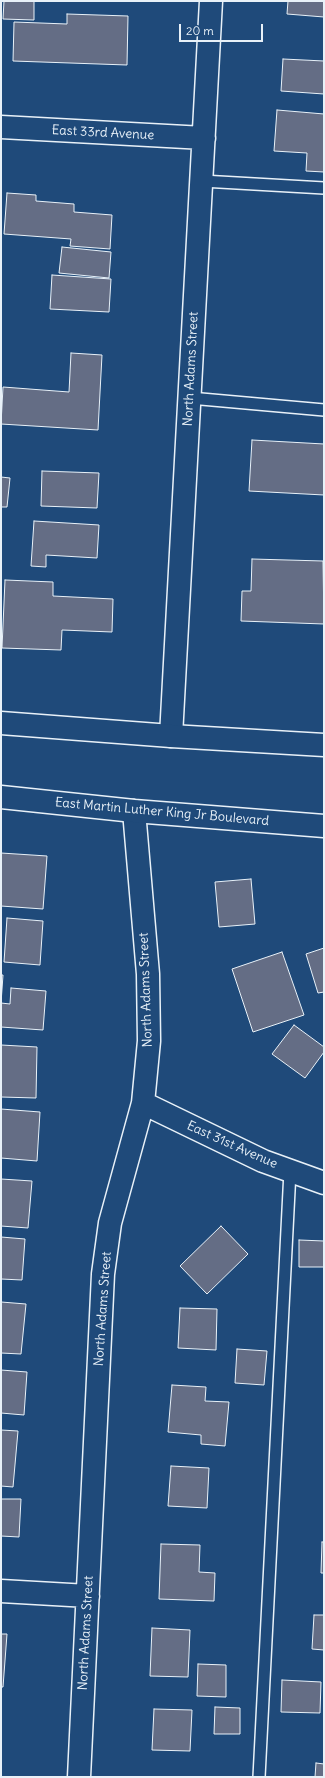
<!DOCTYPE html>
<style>
body{margin:0}
#map{position:relative;width:325px;height:1778px;overflow:hidden;background:#1f4a7a;font-family:Delius,sans-serif}
canvas{display:block}
.frame{position:absolute;inset:0;border:2px solid #e8f1f8;pointer-events:none}
.scale{position:absolute;left:179px;top:24px;width:84px;height:18px;box-sizing:border-box;border:2px solid #e8f1f8;border-top:0;padding-left:5px;font-size:12px;line-height:14px;white-space:nowrap;color:#e8f1f8;-webkit-text-stroke:3px #1f4a7a;paint-order:stroke}
</style>
<div id="map">
<canvas width="325" height="1778"></canvas>
<div class="frame"></div>
<div class="scale">20 m</div>
</div>
<script>
const g = document.querySelector('canvas').getContext('2d');
g.lineJoin = 'round';
function fill(path, color) {
  g.fillStyle = color;
  g.fill(path, 'evenodd');
}
function shape(rows) {
  const path = new Path2D();
  for (const r of rows) {
    path.moveTo(r[0], r[1]);
    for (let i = 2; i < r.length; i += 2) path.lineTo(r[i], r[i + 1]);
  }
  return path;
}
function trace(path, color, width, dash) {
  g.strokeStyle = color;
  g.lineWidth = width;
  g.lineCap = dash ? 'butt' : 'round';
  g.setLineDash(dash || []);
  g.stroke(path);
}
function write(font, color, halo, rows, align = 'center') {
  g.font = font + ' Delius,sans-serif';
  g.lineWidth = 3;
  g.setLineDash([]);
  g.textBaseline = 'middle';
  g.strokeStyle = halo;
  g.fillStyle = color;
  for (const [text, x, y, turn = 0] of rows) {
    g.save();
    g.translate(x, y);
    g.rotate((+turn || 0) * Math.PI / 180);
    g.textAlign = isNaN(turn) ? turn : align;
    if (halo) g.strokeText(text, 0, 0);
    g.fillText(text, 0, 0);
    g.restore();
  }
}
const building = shape([
 [4,1,34,1,34,20,3,19,4,1],
 [288,1,324,1,324,17,287,14,288,1],
 [67,14,128,16,127,65,13,61,14,22,67,24,67,14],
 [283,59,324,61,324,94,281,91,283,59],
 [277,110,324,114,324,172,306,171,307,153,274,151,277,110],
 [7,193,36,195,36,201,74,204,74,212,112,215,110,249,70,246,71,239,4,234,7,193],
 [62,247,111,252,109,278,59,273,62,247],
 [52,275,111,279,109,312,50,309,52,275],
 [71,353,102,355,98,430,1,424,3,387,69,392,71,353],
 [252,440,324,444,324,495,249,491,252,440],
 [42,471,99,473,97,508,41,506,42,471],
 [1,477,10,478,7,507,1,507,1,477],
 [34,521,99,525,97,558,46,555,46,567,31,566,34,521],
 [252,559,323,561,324,624,241,621,242,591,251,591,252,559],
 [5,580,53,582,53,596,113,599,112,632,62,630,61,650,2,648,5,580],
 [1,853,47,856,43,909,1,906,1,853],
 [251,879,255,924,219,927,215,882,251,879],
 [7,918,43,921,40,965,4,962,7,918],
 [324,948,324,992,318,993,306,954,324,948],
 [282,952,304,1015,253,1032,232,969,282,952],
 [1,975,3,975,1,1003,1,975],
 [11,988,46,991,43,1030,1,1027,1,1003,10,1004,11,988],
 [294,1025,324,1047,324,1052,305,1078,272,1054,294,1025],
 [1,1045,37,1047,36,1098,1,1097,1,1045],
 [1,1109,40,1112,37,1161,1,1158,1,1109],
 [1,1179,32,1181,28,1228,1,1226,1,1179],
 [221,1226,248,1254,207,1294,180,1266,221,1226],
 [1,1237,25,1239,22,1280,1,1279,1,1237],
 [299,1240,324,1241,324,1267,299,1267,299,1240],
 [1,1302,26,1304,21,1354,1,1353,1,1302],
 [180,1308,217,1309,216,1350,178,1348,180,1308],
 [237,1349,267,1351,264,1385,235,1383,237,1349],
 [1,1370,27,1372,24,1415,1,1413,1,1370],
 [172,1385,206,1387,205,1401,229,1402,225,1446,201,1444,201,1435,168,1432,172,1385],
 [1,1430,18,1431,13,1487,1,1486,1,1430],
 [171,1466,209,1468,207,1508,168,1506,171,1466],
 [1,1499,21,1499,19,1537,1,1536,1,1499],
 [322,1542,324,1542,324,1573,321,1573,322,1542],
 [161,1544,200,1545,199,1572,215,1573,214,1601,159,1599,161,1544],
 [314,1615,324,1615,324,1650,312,1649,314,1615],
 [152,1628,190,1630,188,1677,150,1676,152,1628],
 [1,1634,7,1634,3,1687,1,1687,1,1634],
 [198,1664,226,1665,226,1697,197,1696,198,1664],
 [282,1680,321,1682,320,1713,281,1712,282,1680],
 [215,1707,240,1708,240,1734,214,1734,215,1707],
 [154,1709,192,1710,190,1751,152,1750,154,1709],
 [316,1763,324,1764,324,1777,315,1777,316,1763]
]);
fill(building, '#646d85');
trace(building, '#e8f1f8', 1);
const service = shape([
 [202,181,324,188],
 [190,398,324,410],
 [259,1777,290,1171]
]);
const minor = shape([
 [1,127,204,138],
 [171,736,211,1],
 [143,1103,263,1161,324,1183],
 [1,1591,88,1596],
 [79,1777,103,1274,110,1223,143,1103,149,1041,148,974,134,811]
]);
const secondary = shape([
 [1,723,171,736,324,745],
 [1,797,134,811,324,826]
]);
trace(service, '#e8f1f8', 14);
trace(minor, '#e8f1f8', 25);
trace(secondary, '#e8f1f8', 25);
trace(service, '#1f4a7a', 11);
trace(minor, '#1f4a7a', 22);
trace(secondary, '#1f4a7a', 22);
write('13px', '#e8f1f8', '#1f4a7a', [
 ["East 33rd Avenue",103,133,3],
 ["North Adams Street",191,369,-87],
 ["East Martin Luther King Jr Boulevard",162,812,5],
 ["North Adams Street",146,990,-92],
 ["East 31st Avenue",232,1145,24],
 ["North Adams Street",103,1309,-86],
 ["North Adams Street",86,1633,-87]
]);
</script>
